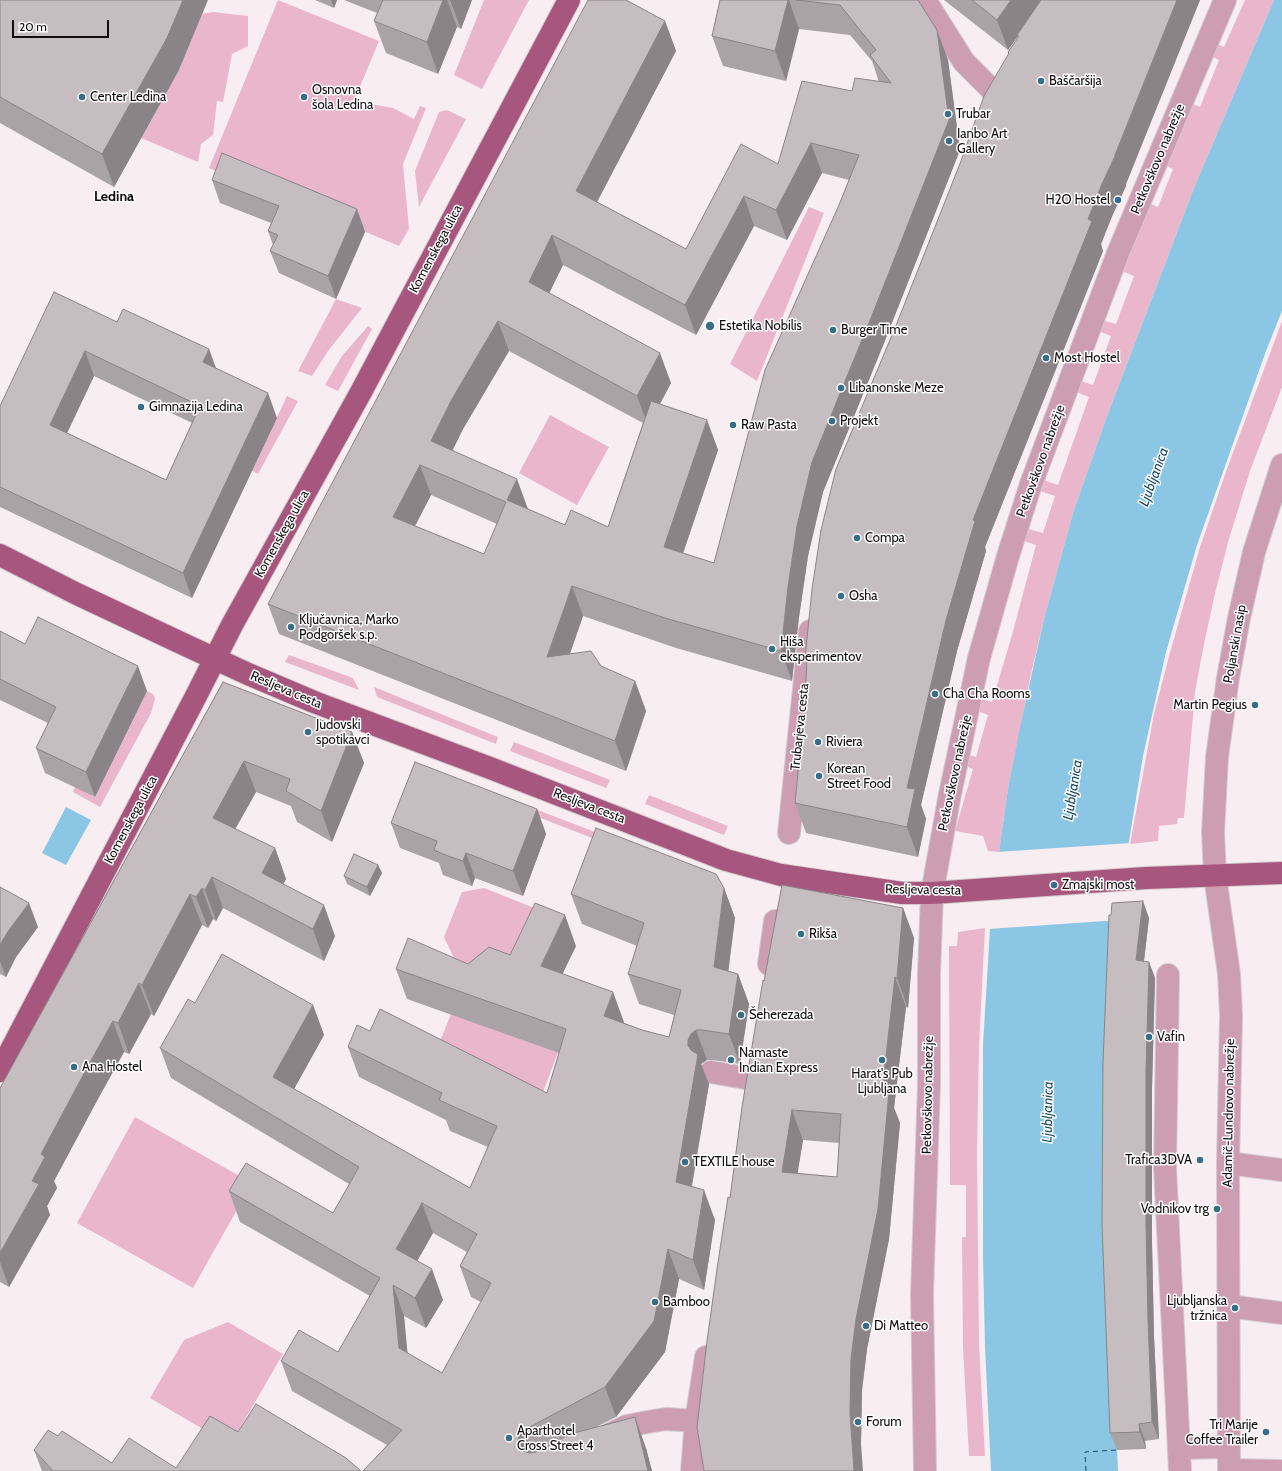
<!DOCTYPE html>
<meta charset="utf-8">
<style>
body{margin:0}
#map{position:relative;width:1282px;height:1471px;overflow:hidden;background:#f8eef2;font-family:Cabin,sans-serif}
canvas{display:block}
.scale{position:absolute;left:12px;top:20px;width:97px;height:18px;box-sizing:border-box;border:2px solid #110d0f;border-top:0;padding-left:5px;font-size:12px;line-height:14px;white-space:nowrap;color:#110d0f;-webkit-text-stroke:3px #fefefe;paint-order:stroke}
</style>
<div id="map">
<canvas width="1282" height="1471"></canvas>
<div class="scale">20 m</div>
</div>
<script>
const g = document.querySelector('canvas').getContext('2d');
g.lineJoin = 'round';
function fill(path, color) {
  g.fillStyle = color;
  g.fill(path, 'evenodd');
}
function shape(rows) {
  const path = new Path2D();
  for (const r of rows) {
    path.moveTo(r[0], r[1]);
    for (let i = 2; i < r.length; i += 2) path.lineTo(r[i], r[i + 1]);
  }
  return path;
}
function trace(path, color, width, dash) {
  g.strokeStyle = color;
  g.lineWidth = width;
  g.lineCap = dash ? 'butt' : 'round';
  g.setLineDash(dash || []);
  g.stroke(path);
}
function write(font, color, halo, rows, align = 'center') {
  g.font = font + ' Cabin,sans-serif';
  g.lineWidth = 3;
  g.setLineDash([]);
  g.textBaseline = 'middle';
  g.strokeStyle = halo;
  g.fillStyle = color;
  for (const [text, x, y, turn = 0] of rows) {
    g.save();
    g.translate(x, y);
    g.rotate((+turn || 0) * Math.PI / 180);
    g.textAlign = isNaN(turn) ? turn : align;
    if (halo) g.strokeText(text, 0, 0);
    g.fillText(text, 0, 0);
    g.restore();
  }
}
fill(shape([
 [278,0,379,41,354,101,393,108,414,119,420,106,426,108,403,164,409,229,399,246,309,208,209,168],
 [484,0,529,0,482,89,454,75],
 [1245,0,1274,0,1194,188,1106,419,1073,513,1044,619,1031,674,1008,789,999,852,988,851,983,836,955,831,973,769,963,765,965,754,976,757,988,715,975,710,978,698,992,702,1012,635,1036,545,1021,540,1025,528,1043,533,1055,496,1037,490,1041,479,1058,485,1089,397,1074,391,1078,380,1093,385,1111,336,1098,331,1102,320,1116,324,1134,276,1122,271,1148,203,1158,207,1173,169,1164,165,1189,102,1200,107,1219,60,1209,55,1214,43,1224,47],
 [213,12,248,16,248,46,232,54,223,102,217,101,213,135,201,144,198,162,141,138,179,70,202,14],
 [447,110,466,119,419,207,415,171,439,112],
 [809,207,824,213,757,381,730,364],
 [336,299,362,308,328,351,312,376,298,371],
 [1282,321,1282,387,1250,471,1229,539,1216,589,1204,644,1195,692,1184,818,1178,818,1177,824,1159,826,1158,841,1130,844,1154,714,1169,656,1200,547,1228,466],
 [368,326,372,329,338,391,325,385,342,356],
 [287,396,298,401,258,474,252,471],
 [550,415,609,447,577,505,519,473],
 [289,655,353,678,359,690,285,662],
 [374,687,498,737,496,744,377,697],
 [147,691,153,694,155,699,151,713,100,807,73,792,75,787,95,797],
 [514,742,610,780,606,788,510,751],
 [420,771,452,777,595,832,592,838],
 [649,795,728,826,724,835,645,804],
 [484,888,547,913,510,1001,462,975,444,937,462,892],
 [985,928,979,1046,977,1154,979,1345,985,1456,969,1456,963,1348,962,1237,966,1237,966,1185,950,1185,949,946,957,946,958,932],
 [451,1014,558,1052,538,1106,435,1053],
 [135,1117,252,1183,193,1288,77,1223],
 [228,1322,283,1354,230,1445,150,1398,184,1340]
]), '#e9b6cc');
fill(shape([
 [1274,0,1282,0,1282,311,1266,351,1197,545,1166,652,1143,756,1129,841,1118,920,1108,1242,1118,1471,991,1471,985,1346,983,1257,983,1045,990,929,999,852,1008,789,1020,727,1044,619,1073,513,1106,419,1194,188],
 [66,807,91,820,66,865,42,853]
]), '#8bc6e4');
fill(shape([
 [1131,843,1120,920,988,929,997,852]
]), '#f8eef2');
trace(shape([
 [1086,1471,1085,1452,1117,1450]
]), '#194a5f', 1, [5, 4]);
const minor = shape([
 [925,0,964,62,994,92],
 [789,833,810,631],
 [769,964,775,921],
 [1168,975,1165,1168,1180,1471],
 [711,1072,751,1079],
 [1228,1163,1282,1170],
 [1228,1306,1282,1313],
 [610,1434,627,1426,653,1421,666,1419,696,1421],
 [1179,1448,1229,1447],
 [1229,1470,1280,1471],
 [692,1471,696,1421,706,1357],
 [925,1471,922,1294,929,1084,929,975,932,893,950,794,979,658,1008,556,1031,484,1118,253,1225,0],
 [1229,1471,1228,1163,1231,1016,1229,974,1215,876,1213,832,1217,757,1228,678,1239,618,1254,552,1282,465]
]);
const major = shape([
 [0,555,77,594,181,643,248,674,314,702,490,768,726,860,781,875,902,893,932,893,1146,878,1282,873],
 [0,1071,196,696,232,625,361,392,569,0]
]);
trace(minor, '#d3cace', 24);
trace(major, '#d3cace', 24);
trace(minor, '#cd9eb2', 22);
trace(major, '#a7577e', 22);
fill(shape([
 [0,0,179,70,114,187,0,123],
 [315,0,337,0,334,8],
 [344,0,472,0,461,29,457,27,438,74,386,53,374,21,377,13],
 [720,0,918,0,937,30,948,60,960,150,884,343,823,492,808,556,799,617,792,681,676,648,583,616,570,654,635,681,646,711,626,771,279,634,268,604,665,21,676,51,597,202,686,249,778,164,852,91,879,82,872,61,850,35,799,29,786,81,723,66,712,36],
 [822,173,849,180,839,205,714,563,683,553,718,450,707,420,660,404,671,383,549,293,563,265,696,335,754,226,787,240],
 [509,351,643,423,608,527,565,525,527,509,528,509,452,451,463,429],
 [431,495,497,524,484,554,415,526],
 [944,0,1200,0,1126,184,1126,186,1113,214,1101,244,1103,251,985,547,986,551,957,651,921,805,926,819,918,857,806,833,795,803,805,700,807,661,805,658,1009,53,1008,52,1018,38,1018,36,1008,50],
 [212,180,357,209,365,232,336,299,279,273,270,251,273,245,268,231,271,223,220,203],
 [117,322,209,349,216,368,277,418,192,598,0,507,0,406],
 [94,376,192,423,166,480,67,433],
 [0,631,25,644,147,691,95,797,45,773,36,748,48,723,0,700],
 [223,682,352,732,364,763,332,842,297,822,291,806,256,792,235,829,275,848,286,879,283,884,335,936,324,961,223,908,216,921,213,919,208,928,202,925,154,1016,151,1014,129,1054,124,1052,99,1097,54,1181,57,1188,47,1206,50,1215,9,1287,0,1282,0,1088],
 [537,809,546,834,523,896,475,878,472,886,443,875,439,863,400,848,391,823],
 [378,865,382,873,370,896,347,884,344,876],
 [0,887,38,927,16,957,6,977,0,974],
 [724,888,735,918,728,971,738,974,749,1004,740,1064,713,1060,707,1060,701,1064,709,1084,692,1187,715,1220,704,1290,679,1279,665,1352,616,1417,596,1427,646,1448,652,1471,363,1471,387,1445,292,1391,281,1361,338,1352,370,1296,240,1222,229,1191,333,1213,349,1184,171,1078,160,1048,195,1003,313,1005,324,1035,294,1089,470,1188,488,1147,450,1131,446,1120,359,1077,348,1047,370,1031,547,1093,559,1053,407,999,396,969,468,964,510,955,576,946,562,974,624,1022,624,1023,642,1030,669,1037,674,1015,639,1004,628,974,637,946,582,924,571,894],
 [433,1233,467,1252,460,1266,471,1297,481,1302,442,1373,407,1353,404,1316,426,1328,443,1300,417,1261],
 [903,908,914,938,908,1008,906,1007,894,1108,900,1123,889,1239,867,1349,862,1390,861,1444,730,1198,764,981],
 [803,1140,839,1143,837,1177,797,1173],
 [1111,915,1149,918,1144,961,1149,962,1155,978,1152,1088,1152,1241,1154,1337,1159,1439,1145,1441,1146,1449,1117,1450,1110,1433],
 [238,1432,361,1471,42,1471,34,1450,58,1436,112,1463,176,1468]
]), '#aaa3a6');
fill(shape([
 [183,0,208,0,179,70,114,187,102,154],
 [331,0,337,0,334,8],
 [443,0,447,0,457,27,438,74,427,42],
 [450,0,472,0,461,29],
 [788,0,789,0,799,29,786,81,775,51],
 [1011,0,1041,0,1027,22,1017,35,1018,36,1008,50,997,20],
 [1177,0,1200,0,1126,184,1126,186,1113,214,1101,244,1103,251,985,547,986,551,957,651,921,805,926,819,918,857,907,827,907,788,946,620,973,520,1102,184,1115,155],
 [665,21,676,51,587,221,576,191],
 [937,30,948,60,960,150,884,343,823,492,808,556,799,617,792,681,781,651,788,587,797,526,812,462],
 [811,143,822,173,787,240,776,210],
 [744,196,754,226,696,335,685,305],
 [357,209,365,232,336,299,328,276],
 [552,235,563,265,540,312,529,282],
 [498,321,509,351,463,429,442,472,431,441,452,399],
 [209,349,218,374,203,362],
 [85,351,94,376,59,450,50,425],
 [660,353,671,383,648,426,637,396],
 [268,393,277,418,192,598,183,573],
 [707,420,718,450,675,577,664,547],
 [420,465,431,495,404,547,393,517],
 [517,479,528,509,518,530,507,500],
 [572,586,583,616,558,687,547,657],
 [138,666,147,691,95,797,86,772],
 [635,681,646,711,626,771,615,741],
 [352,732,364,763,332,842,321,811],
 [244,761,256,792,224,849,213,818],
 [537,809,546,834,523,896,513,871],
 [275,848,286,879,273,904,262,873],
 [466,853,475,878,472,886,463,861],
 [378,865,382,873,370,896,367,887],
 [212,877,223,908,216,921,205,890],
 [202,888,213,919,208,928,196,897],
 [724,888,735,918,725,998,714,967],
 [190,894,202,925,154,1016,142,985],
 [1143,901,1149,918,1142,977,1136,960],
 [29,903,38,927,16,957,6,977,0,961,0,945,7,933],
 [324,905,335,936,324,961,313,929],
 [903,908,914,938,908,1008,897,978],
 [565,915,576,946,552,996,541,966],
 [1149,962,1155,978,1152,1088,1152,1241,1154,1337,1159,1439,1152,1422,1148,1320,1146,1224,1146,1071],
 [738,974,749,1004,740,1064,729,1034],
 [895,977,906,1007,894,1108,900,1123,889,1239,867,1349,862,1390,861,1444,863,1471,854,1471,850,1414,851,1359],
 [139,983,151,1014,129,1054,118,1023],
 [613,992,624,1022,615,1046,604,1016],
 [313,1005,324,1035,284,1107,273,1077],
 [113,1021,124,1052,99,1097,54,1181,57,1188,47,1206,50,1215,9,1287,0,1262,0,1253,32,1181,41,1154,88,1066],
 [696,1030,707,1060,701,1064,709,1084,687,1212,676,1182,688,1046,688,1040,691,1034],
 [792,1110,803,1140,793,1202,782,1172],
 [704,1190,715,1220,704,1290,693,1260],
 [422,1203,433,1233,407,1279,396,1249],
 [668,1249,679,1279,665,1352,616,1417,605,1387],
 [432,1269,443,1300,426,1328,415,1298],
 [393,1285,404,1316,410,1379,399,1348],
 [635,1417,646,1448,652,1471,648,1471],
 [1139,1424,1145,1441,1146,1449,1140,1432],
 [524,1430,535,1460,530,1465,519,1446,518,1441,519,1435]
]), '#8b8487');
const building = shape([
 [0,0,183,0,167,38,102,154,0,97,0,0],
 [383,0,443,0,427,42,374,21,383,0],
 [588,0,626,0,665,21,576,191,686,249,741,144,778,164,802,81,852,91,855,78,891,83,870,55,876,50,840,5,796,0,918,0,937,30,949,120,873,313,812,462,797,526,788,587,781,651,665,618,572,586,547,657,591,651,601,666,635,681,615,741,268,604,588,0],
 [811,143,859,155,839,205,765,370,714,563,664,547,707,420,651,401,608,527,571,510,565,525,507,500,517,479,431,441,452,399,498,321,637,396,660,353,529,282,552,235,685,305,744,196,776,210,811,143],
 [420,465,506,502,484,554,393,517,420,465],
 [720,0,788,0,775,51,712,36,720,0],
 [972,0,1011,0,997,20,972,0],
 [1041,0,1177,0,1115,155,1115,156,1102,184,1088,219,1092,221,973,520,975,521,946,620,907,788,915,789,907,827,795,803,805,700,807,658,805,658,812,589,821,530,836,469,897,323,961,161,984,96,1009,53,1008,52,1019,36,1017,35,1041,0],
 [222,153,357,209,328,276,270,251,278,235,268,231,279,206,212,180,222,153],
 [54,292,117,322,123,309,209,349,203,362,268,393,183,573,0,487,0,406,54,292],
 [85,351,200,406,166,480,50,425,85,351],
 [38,617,138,666,86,772,36,748,56,707,0,679,0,631,25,644,38,617],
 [223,682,352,732,321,811,286,791,290,779,244,761,213,818,275,848,262,873,324,905,313,929,212,877,205,890,202,888,196,897,190,894,142,985,139,983,118,1023,113,1021,88,1066,41,1154,45,1157,32,1181,39,1184,0,1253,0,1088,223,682],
 [415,762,537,809,513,871,466,853,463,861,448,856,434,850,437,841,391,823,415,762],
 [596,828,716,874,724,888,714,967,738,974,729,1034,702,1030,696,1030,691,1034,688,1040,688,1046,692,1051,698,1054,676,1182,704,1190,693,1260,668,1249,654,1321,605,1387,524,1430,519,1435,518,1441,519,1446,523,1451,530,1453,536,1452,572,1433,570,1434,635,1417,648,1471,363,1471,402,1430,281,1361,299,1330,338,1352,380,1278,229,1191,246,1163,333,1213,359,1167,160,1048,188,999,195,1003,222,954,313,1005,273,1077,470,1188,497,1126,439,1100,442,1093,348,1047,357,1025,370,1031,380,1009,547,1093,566,1029,396,969,408,938,468,964,489,947,510,955,535,903,565,915,541,966,613,992,604,1016,642,1030,669,1037,681,990,628,974,644,923,571,894,596,828],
 [422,1203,477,1234,460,1266,491,1283,442,1373,399,1348,393,1285,415,1298,432,1269,396,1249,422,1203],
 [354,854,378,865,367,887,344,876,354,854],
 [782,885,903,908,897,978,895,977,882,1091,889,1092,878,1209,856,1319,851,1359,850,1414,854,1471,704,1471,697,1427,707,1341,717,1269,728,1197,730,1198,742,1107,763,980,764,981,782,885],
 [792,1110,841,1114,837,1177,782,1172,792,1110],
 [0,887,29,903,7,933,0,945,0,887],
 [1143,901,1136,960,1149,962,1146,1071,1146,1224,1148,1320,1152,1422,1139,1424,1140,1432,1110,1433,1102,1225,1103,1062,1109,915,1111,915,1112,903,1143,901],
 [256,1404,346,1458,361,1471,53,1471,34,1450,48,1430,58,1436,62,1431,112,1463,129,1438,176,1468,210,1416,238,1432,256,1404]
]);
fill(building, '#c6bdc1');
trace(building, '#8b8487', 1);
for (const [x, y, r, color] of [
 [1041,81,4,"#366e88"],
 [82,97,4,"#366e88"],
 [304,97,4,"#366e88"],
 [948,114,4,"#366e88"],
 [949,141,4,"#366e88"],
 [1118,200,4,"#366e88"],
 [710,326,5,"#366e88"],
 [833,330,4,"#366e88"],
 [1046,358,4,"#366e88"],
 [841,388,4,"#366e88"],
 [141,407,4,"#366e88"],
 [832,421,4,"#366e88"],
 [733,425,4,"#366e88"],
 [857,538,4,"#366e88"],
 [841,596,4,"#366e88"],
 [291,627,4,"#366e88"],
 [772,649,4,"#366e88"],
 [935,694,4,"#366e88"],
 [1255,705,4,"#366e88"],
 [308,732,4,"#366e88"],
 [818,742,4,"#366e88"],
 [819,776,4,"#366e88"],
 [1054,885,4,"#366e88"],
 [801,934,4,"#366e88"],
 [741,1015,4,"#366e88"],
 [1149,1037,4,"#366e88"],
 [731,1060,4,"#366e88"],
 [882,1060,4,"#366e88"],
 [74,1067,4,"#366e88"],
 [1200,1160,4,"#366e88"],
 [685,1162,4,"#366e88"],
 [1217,1209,4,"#366e88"],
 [655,1302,4,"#366e88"],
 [1235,1308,4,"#366e88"],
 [866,1326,4,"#366e88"],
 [858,1422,4,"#366e88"],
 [1266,1432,4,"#366e88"],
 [509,1438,4,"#366e88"]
]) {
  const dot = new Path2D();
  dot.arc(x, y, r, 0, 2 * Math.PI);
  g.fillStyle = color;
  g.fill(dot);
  trace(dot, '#fefefe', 1.5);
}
write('13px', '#110d0f', '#fefefe', [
 ["Baščaršija",1049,81],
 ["Osnovna",312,90],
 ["šola Ledina",312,105],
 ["Center Ledina",90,97],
 ["Trubar",956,114],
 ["Ianbo Art",957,134],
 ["Gallery",957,149],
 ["H2O Hostel",1110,200,"right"],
 ["Estetika Nobilis",719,326],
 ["Burger Time",841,330],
 ["Most Hostel",1054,358],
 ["Libanonske Meze",849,388],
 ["Gimnazija Ledina",149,407],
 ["Projekt",840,421],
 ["Raw Pasta",741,425],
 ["Compa",865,538],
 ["Osha",849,596],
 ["Ključavnica, Marko",299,620],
 ["Podgoršek s.p.",299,635],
 ["Hiša",780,642],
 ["eksperimentov",780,657],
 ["Cha Cha Rooms",943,694],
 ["Martin Pegius",1247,705,"right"],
 ["Judovski",316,725],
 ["spotikavci",316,740],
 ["Riviera",826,742],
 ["Korean",827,769],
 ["Street Food",827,784],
 ["Zmajski most",1062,885],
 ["Rikša",809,934],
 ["Šeherezada",749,1015],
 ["Vafin",1157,1037],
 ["Namaste",739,1053],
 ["Indian Express",739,1068],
 ["Ana Hostel",82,1067],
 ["Harat's Pub",882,1074,"center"],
 ["Ljubljana",882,1089,"center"],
 ["Trafica3DVA",1192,1160,"right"],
 ["TEXTILE house",693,1162],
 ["Vodnikov trg",1209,1209,"right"],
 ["Ljubljanska",1227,1301,"right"],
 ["tržnica",1227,1316,"right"],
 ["Bamboo",663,1302],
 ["Di Matteo",874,1326],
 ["Forum",866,1422],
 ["Tri Marije",1258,1425,"right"],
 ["Coffee Trailer",1258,1440,"right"],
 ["Aparthotel",517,1431],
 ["Cross Street 4",517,1446]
], 'left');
write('13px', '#110d0f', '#fefefe', [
 ["Petkovškovo nabrežje",1158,159,-67],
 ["Komenskega ulica",436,249,-62],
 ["Petkovškovo nabrežje",1041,461,-70],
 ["Komenskega ulica",282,534,-61],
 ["Poljanski nasip",1235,644,-80],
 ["Resljeva cesta",286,690,23],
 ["Trubarjeva cesta",800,727,-84],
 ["Petkovškovo nabrežje",955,773,-78],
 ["Resljeva cesta",589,806,21],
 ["Komenskega ulica",131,820,-62],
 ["Resljeva cesta",923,890,1],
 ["Petkovškovo nabrežje",928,1095,-89],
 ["Adamič-Lundrovo nabrežje",1229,1113,-89]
]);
write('bold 14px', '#110d0f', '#fefefe', [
 ["Ledina",114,197]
]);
write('italic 14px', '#194a5f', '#fefefe', [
 ["Ljubljanica",1154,477,-70],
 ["Ljubljanica",1073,790,-81],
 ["Ljubljanica",1048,1112,-89]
]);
</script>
